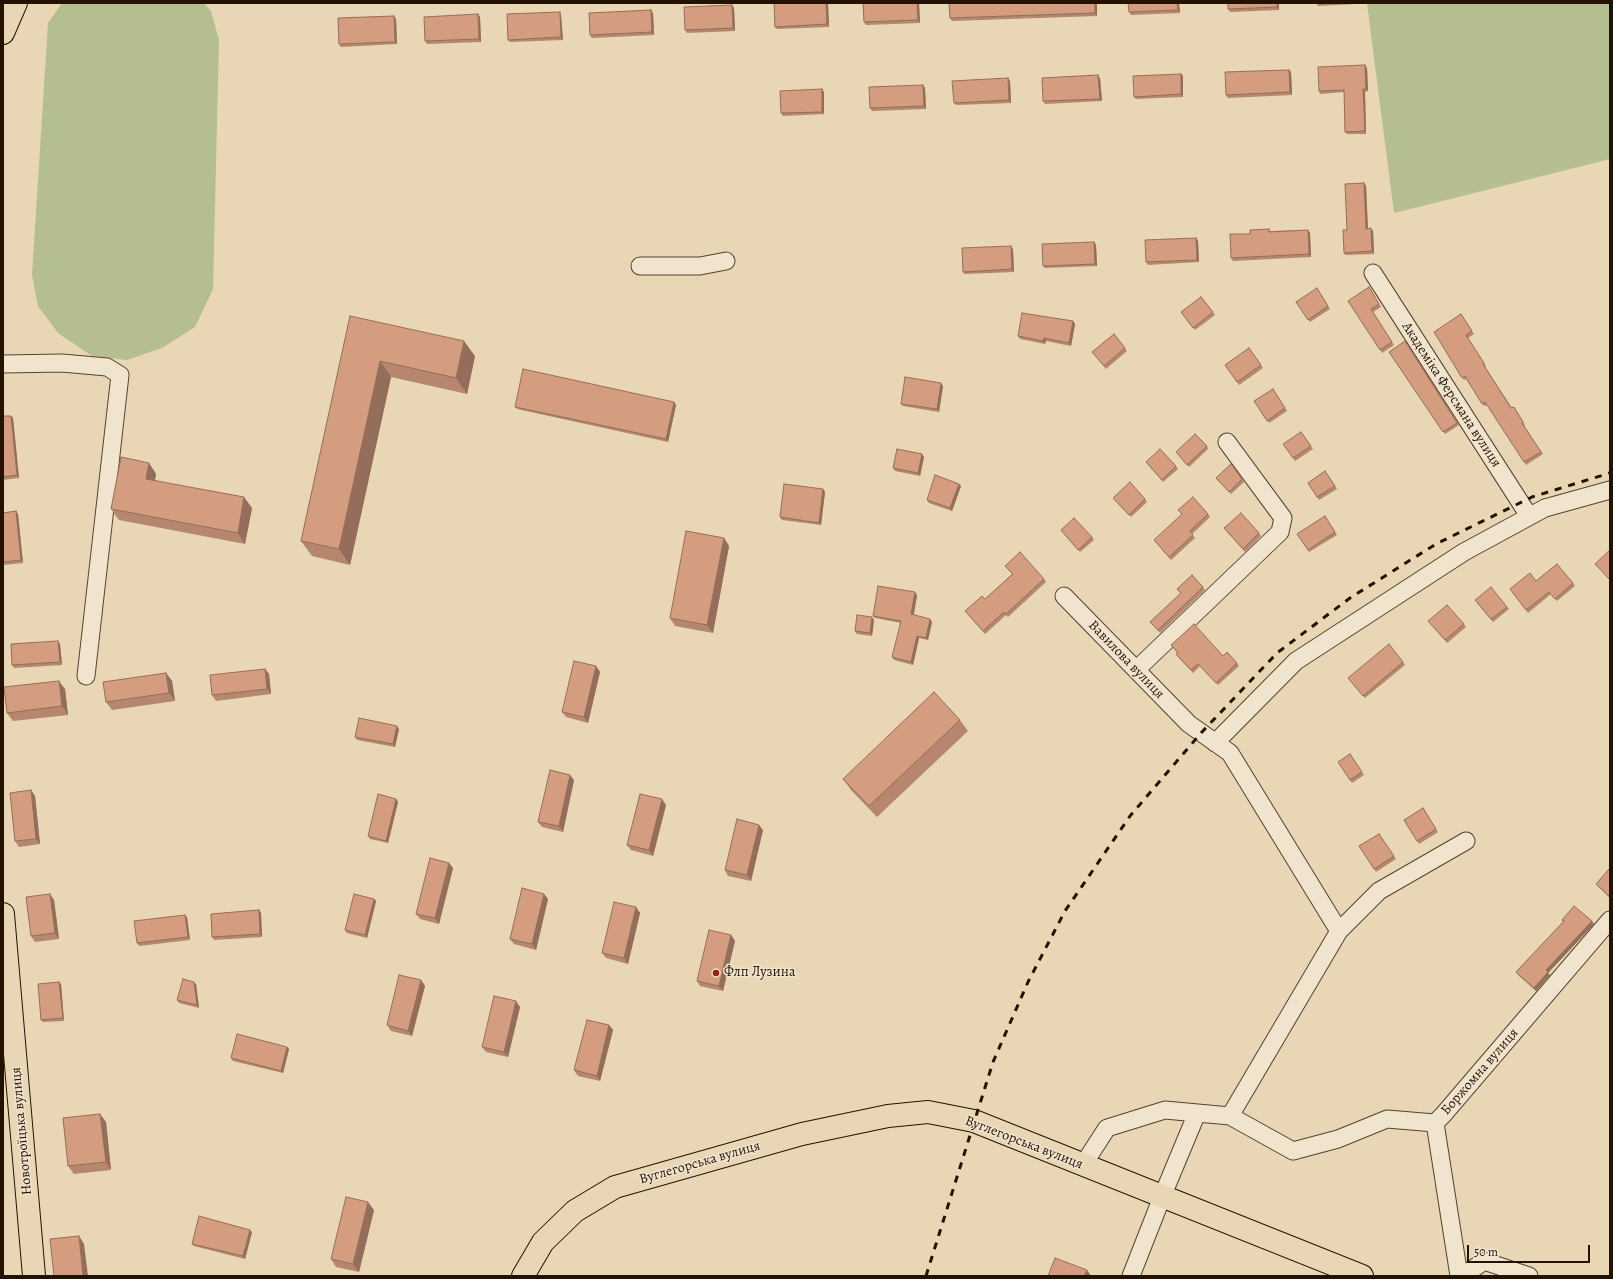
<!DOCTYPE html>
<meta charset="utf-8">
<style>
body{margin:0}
#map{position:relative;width:1613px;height:1279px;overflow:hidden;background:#e8d6b5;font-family:Alegreya,serif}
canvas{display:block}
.frame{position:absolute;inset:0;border:4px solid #231200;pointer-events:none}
.scale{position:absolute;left:1467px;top:1245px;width:123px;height:18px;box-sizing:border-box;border:2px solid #231200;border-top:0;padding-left:5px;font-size:12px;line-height:14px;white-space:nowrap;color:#231200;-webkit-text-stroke:3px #f0e4cf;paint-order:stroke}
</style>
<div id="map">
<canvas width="1613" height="1279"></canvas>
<div class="frame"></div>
<div class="scale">50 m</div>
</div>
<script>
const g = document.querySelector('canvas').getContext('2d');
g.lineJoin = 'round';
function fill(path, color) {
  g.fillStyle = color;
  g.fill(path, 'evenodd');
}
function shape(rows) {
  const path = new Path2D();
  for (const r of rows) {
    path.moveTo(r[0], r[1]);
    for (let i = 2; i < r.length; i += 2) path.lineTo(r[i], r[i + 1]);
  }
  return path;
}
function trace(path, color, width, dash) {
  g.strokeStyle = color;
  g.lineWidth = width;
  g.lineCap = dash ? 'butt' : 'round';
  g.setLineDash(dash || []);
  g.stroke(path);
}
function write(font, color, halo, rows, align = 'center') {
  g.font = font + ' Alegreya,serif';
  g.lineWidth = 3;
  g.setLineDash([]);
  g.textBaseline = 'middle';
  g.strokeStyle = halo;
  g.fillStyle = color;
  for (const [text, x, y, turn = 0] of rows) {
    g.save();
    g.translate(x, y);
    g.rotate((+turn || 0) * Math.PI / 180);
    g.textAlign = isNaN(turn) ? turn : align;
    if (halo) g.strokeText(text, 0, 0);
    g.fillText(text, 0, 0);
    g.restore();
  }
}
fill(shape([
 [62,3,204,3,211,11,219,40,213,289,195,327,162,348,127,360,92,356,58,333,38,306,32,275,48,23],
 [1367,3,1610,3,1610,159,1394,213]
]), '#b4be8e');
const minor = shape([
 [640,266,700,266,726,261],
 [1373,273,1529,516],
 [3,364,62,363,107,367,120,375,86,676],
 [1064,596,1189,724,1230,753,1339,931,1230,1116],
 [1136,670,1280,532,1283,518,1227,442],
 [1215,743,1296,661,1464,552,1545,508,1610,490],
 [1339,931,1379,891,1466,841],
 [1083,1165,1107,1128,1165,1110,1230,1116,1293,1151,1338,1139,1387,1119,1435,1123],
 [1131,1276,1162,1197,1197,1113],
 [1459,1276,1435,1123,1443,1115,1610,920],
 [1463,1276,1484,1261,1529,1276]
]);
const major = shape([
 [3,33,16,3],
 [3,914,34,1276],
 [523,1276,543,1242,575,1211,615,1187,802,1134,888,1116,928,1112,974,1121,1362,1276]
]);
trace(minor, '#54432d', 19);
trace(major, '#231200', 24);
trace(minor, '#f0e4cf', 17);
trace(major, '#e8d6b5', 22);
trace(shape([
 [926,1276,993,1062,1028,982,1065,911,1130,816,1201,733,1277,653,1350,598,1436,544,1532,497,1610,473]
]), '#231200', 3, [7, 7]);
fill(shape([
 [774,3,828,3,829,27,777,29,775,27],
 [863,3,919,3,920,23,866,25,864,22],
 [949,3,1097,3,1097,16,952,21,950,18],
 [1179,3,1180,13,1131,15,1129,12],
 [1228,3,1279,3,1279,10,1230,12,1228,9],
 [1316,3,1356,3,1356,4,1318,6],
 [732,5,734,8,735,31,687,33,685,30],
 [651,10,653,13,654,35,592,38,590,35],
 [561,15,563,40,510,42,508,40],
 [480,17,481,42,427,44,425,41],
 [396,19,397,44,341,47,339,44],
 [1367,68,1368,91,1365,92,1366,134,1347,134,1345,132,1344,92,1320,94,1319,91],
 [1289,70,1291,72,1292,95,1228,98,1226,95],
 [1181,74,1183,76,1183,97,1136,99,1134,97],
 [1100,78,1102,101,1045,104,1043,101],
 [1010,81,1011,103,956,105,954,103],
 [923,85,925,88,926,109,872,111,870,108],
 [824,92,824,114,783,116,781,113],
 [1364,183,1366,186,1368,229,1373,231,1374,254,1345,255,1344,253,1347,230],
 [1269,229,1270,231,1308,230,1310,233,1311,257,1233,261,1231,258,1250,234],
 [1196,238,1198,241,1199,262,1148,265,1146,262],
 [1094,242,1096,245,1097,266,1045,268,1043,266],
 [1013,249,1014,272,965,274,963,272],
 [1369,287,1381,307,1373,312,1394,345,1382,353,1348,301],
 [1317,288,1330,309,1310,322,1296,302],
 [1201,297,1215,315,1195,330,1181,312],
 [1461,314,1474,334,1468,338,1486,366,1485,367,1512,408,1516,410,1525,425,1524,426,1543,454,1526,465,1487,405,1484,406,1466,379,1464,380,1434,332],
 [350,316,475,356,467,394,391,377,350,565,312,556,301,541],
 [1073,321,1075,324,1071,346,1046,341,1045,344,1020,339,1018,336],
 [1405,341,1459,425,1445,434,1389,352],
 [1125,348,1127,351,1106,369,1092,352],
 [1249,348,1263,368,1239,385,1225,365],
 [943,386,939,412,903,406,901,404],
 [1273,389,1287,411,1269,423,1254,401],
 [674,402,676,405,668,442,517,409,515,407],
 [3,416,11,416,13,418,19,478,3,480],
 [1301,432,1313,449,1295,461,1293,458],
 [1207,446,1208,449,1189,467,1176,452],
 [922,454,924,457,920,476,895,471,893,468],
 [1146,462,1176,466,1178,469,1163,482],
 [149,463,156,474,155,480,252,508,245,544,119,520,111,509],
 [1231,464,1244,482,1231,494,1216,478],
 [1325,471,1337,489,1319,500,1308,483],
 [961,486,952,511,929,503,927,500],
 [823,489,825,492,821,525,782,520,780,517],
 [1113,498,1145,499,1147,502,1131,517],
 [1178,510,1208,514,1210,517,1192,534,1195,538,1171,560,1154,540,1182,515],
 [16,511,18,514,23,563,3,565,3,513],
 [1325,516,1337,535,1309,552,1297,534],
 [1224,528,1259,533,1261,536,1245,552],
 [1061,530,1092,537,1094,540,1080,552],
 [724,538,729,546,713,633,675,626,670,618],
 [1005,566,1044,579,1046,582,1008,617,1006,615,985,634,965,611,985,599,1012,574],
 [1536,581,1573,583,1575,586,1557,601,1551,594,1528,613,1512,592],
 [1203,587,1205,590,1160,633,1150,622,1181,593,1177,589],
 [917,595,914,615,932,622,928,640,919,638,913,665,894,660,892,657,901,623,875,618,873,616],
 [1477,603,1507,607,1509,609,1493,622],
 [874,620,872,636,857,634,855,631],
 [1430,623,1464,624,1466,627,1447,643],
 [60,644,62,665,14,668,12,665],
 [1171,645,1223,656,1237,663,1239,666,1218,685,1200,666,1193,673,1178,657,1176,654,1178,653],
 [1403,662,1405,665,1365,698,1348,678],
 [596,666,600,672,588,723,566,717,562,712],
 [265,669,269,674,271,694,216,701,212,695],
 [166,673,172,681,175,701,112,710,106,702],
 [65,689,68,715,13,721,7,713],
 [960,720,968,731,877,817,851,790,843,779],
 [399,729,395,747,357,740,355,737],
 [1350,754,1364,775,1352,783,1338,762],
 [574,780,563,832,542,827,538,822],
 [35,796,40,844,19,847,15,841],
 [396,799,398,802,388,843,370,839,368,836],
 [666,805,653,856,631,850,627,845],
 [1423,808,1438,832,1419,844,1404,820],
 [763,830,751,881,728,876,725,870],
 [1379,834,1396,859,1376,872,1359,846],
 [453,868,439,924,420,919,416,914],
 [1610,868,1610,898,1596,884],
 [544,894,548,899,536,950,514,944,510,939],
 [374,899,376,901,367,938,347,933,345,930],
 [54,900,59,939,35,942,31,936],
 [636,907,640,913,628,964,606,958,602,953],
 [259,910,261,913,262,937,214,940,212,937],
 [187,917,190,940,139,946,137,943],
 [1562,920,1594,924,1548,973,1550,975,1536,991,1518,975,1516,972,1563,922],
 [731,935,735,941,723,991,700,986,697,981],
 [421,980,425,986,412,1036,391,1031,387,1025],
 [61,984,64,1021,43,1022,41,1020],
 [196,984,199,1008,179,1003,177,1000],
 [520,1007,508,1057,486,1052,482,1047],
 [609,1025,613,1030,600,1081,578,1076,574,1070],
 [287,1047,289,1049,283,1073,233,1061,231,1058],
 [106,1122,111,1170,74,1174,68,1166],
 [374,1210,359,1272,336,1267,331,1259],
 [252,1232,245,1259,194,1246,192,1244]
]), '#b6876e');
fill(shape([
 [826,3,828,3,829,27,827,24],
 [917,3,919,3,920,23,918,20],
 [1095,3,1097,3,1097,16,1095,13],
 [1177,3,1179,3,1180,13,1178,10],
 [1277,3,1279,3,1279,10,1277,7],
 [732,5,734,8,735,31,733,28],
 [651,10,653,13,654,35,652,32],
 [560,12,561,15,563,40,561,37],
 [478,14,480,17,481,42,479,39],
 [394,16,396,19,397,44,395,42],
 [1365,65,1367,68,1368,91,1366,89],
 [1289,70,1291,72,1292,95,1290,92],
 [1181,74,1183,76,1183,97,1181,94],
 [1098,75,1100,78,1102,101,1100,99],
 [1008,78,1010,81,1011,103,1009,100],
 [923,85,925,88,926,109,924,106],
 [822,89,824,92,824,114,822,112],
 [1363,89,1365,92,1366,134,1365,131],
 [1364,183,1366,186,1368,231,1366,229],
 [1371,228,1373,231,1374,254,1372,251],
 [1308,230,1310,233,1311,257,1309,254],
 [1196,238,1198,241,1199,262,1197,260],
 [1094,242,1096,245,1097,266,1095,264],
 [1011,246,1013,249,1014,272,1012,269],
 [1073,321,1075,324,1071,346,1069,343],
 [1044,338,1046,341,1045,344,1043,341],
 [464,341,475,356,467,394,456,378],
 [380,361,391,377,350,565,339,549],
 [941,383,943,386,939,412,937,409],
 [674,402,676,405,668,442,666,439],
 [11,416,13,418,19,478,17,475],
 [922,454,924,457,920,476,918,473],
 [149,463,156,474,153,490,146,479],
 [959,484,961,486,952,511,950,508],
 [823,489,825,492,821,525,819,523],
 [244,497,252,508,245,544,238,533],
 [16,511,18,514,23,563,21,560],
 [724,538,729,546,713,633,707,625],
 [915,592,917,595,913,617,911,614],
 [872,617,874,620,872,636,870,633],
 [930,619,932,622,928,640,926,638],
 [917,636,919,638,913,665,911,662],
 [58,641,60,644,62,665,60,662],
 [596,666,600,672,588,723,584,717],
 [265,669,269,674,271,694,267,689],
 [166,673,172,681,175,701,169,693],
 [59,681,65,689,68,715,62,706],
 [397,726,399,729,395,747,393,744],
 [570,775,574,780,563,832,559,826],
 [31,790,35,796,40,844,36,839],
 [396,799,398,802,388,843,386,841],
 [662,799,666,805,653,856,649,850],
 [759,825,763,830,751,881,747,875],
 [449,863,453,868,439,924,435,918],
 [50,894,54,900,59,939,55,933],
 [544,894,548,899,536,950,532,944],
 [374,899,376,901,367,938,365,935],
 [636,907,640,913,628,964,624,958],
 [259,910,261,913,262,937,260,934],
 [185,915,187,917,190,940,188,937],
 [1592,921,1594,924,1548,973,1550,975,1536,991,1534,988,1546,970],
 [731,935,735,941,723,991,719,986],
 [421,980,425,986,412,1036,408,1031],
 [59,982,61,984,64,1021,63,1018],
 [194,982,196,984,199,1008,197,1005],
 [516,1001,520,1007,508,1057,504,1052],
 [609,1025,613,1030,600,1081,597,1076],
 [287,1047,289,1049,283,1073,281,1071],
 [100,1114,106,1122,111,1170,106,1162],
 [368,1202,374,1210,359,1272,353,1264],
 [250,1230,252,1232,245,1259,243,1256],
 [79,1236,84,1244,88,1276,83,1276],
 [1087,1270,1091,1276,1084,1276]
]), '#946e5a');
const building = shape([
 [774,3,826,3,827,24,775,27,774,3],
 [863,3,917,3,918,20,864,22,863,3],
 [949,3,1095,3,1095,13,950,18,949,3],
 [1128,3,1177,3,1178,10,1129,12,1128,3],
 [1228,3,1277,3,1277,7,1228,9,1228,3],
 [732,5,733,28,685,30,684,7,732,5],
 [651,10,652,32,590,35,589,13,651,10],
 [560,12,561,37,508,40,507,14,560,12],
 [478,14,479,39,425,41,424,17,478,14],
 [394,16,395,42,339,44,338,18,394,16],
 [1365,65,1366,89,1363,89,1365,131,1345,132,1344,90,1319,91,1318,67,1365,65],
 [1289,70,1290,92,1226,95,1225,72,1289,70],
 [1181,74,1181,94,1134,97,1133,76,1181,74],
 [1098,75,1100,99,1043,101,1042,78,1098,75],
 [1008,78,1009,100,954,103,952,81,1008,78],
 [923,85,924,106,870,108,869,87,923,85],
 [822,89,822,112,781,113,780,91,822,89],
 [1364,183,1366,229,1371,228,1372,251,1344,253,1343,230,1347,230,1345,184,1364,183],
 [1269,229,1269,232,1308,230,1309,254,1231,258,1230,234,1250,234,1250,230,1269,229],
 [1196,238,1197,260,1146,262,1145,240,1196,238],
 [1094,242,1095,264,1043,266,1042,244,1094,242],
 [1011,246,1012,269,963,272,962,248,1011,246],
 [1369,287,1379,304,1371,309,1392,342,1380,350,1348,301,1369,287],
 [1317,288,1328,306,1308,320,1296,302,1317,288],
 [1201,297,1213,312,1193,328,1181,312,1201,297],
 [1022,313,1073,321,1069,343,1044,338,1043,341,1018,336,1022,313],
 [1461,314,1472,331,1466,335,1484,363,1483,364,1511,408,1514,407,1523,422,1522,423,1541,452,1524,462,1485,402,1482,404,1465,376,1462,378,1434,332,1461,314],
 [350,316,464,341,456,378,380,361,339,549,301,541,350,316],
 [1114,334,1125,348,1104,366,1092,352,1114,334],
 [1405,341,1457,423,1443,432,1389,352,1405,341],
 [1249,348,1261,365,1237,382,1225,365,1249,348],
 [523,369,674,402,666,439,515,407,523,369],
 [905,377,941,383,937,409,901,404,905,377],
 [1273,389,1285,408,1267,421,1254,401,1273,389],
 [3,416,11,416,17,475,3,477,3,416],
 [1301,432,1311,446,1293,458,1283,444,1301,432],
 [1195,434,1207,446,1187,465,1176,452,1195,434],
 [897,449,922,454,918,473,893,468,897,449],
 [1160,449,1176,466,1162,480,1146,462,1160,449],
 [121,457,149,463,146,479,244,497,238,533,111,509,121,457],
 [1231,464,1242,479,1229,492,1216,478,1231,464],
 [1325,471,1335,486,1317,497,1308,483,1325,471],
 [935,475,959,484,950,508,927,500,935,475],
 [1130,482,1145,499,1129,515,1113,498,1130,482],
 [784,484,823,489,819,523,780,517,784,484],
 [1193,497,1208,514,1190,531,1193,535,1169,557,1154,540,1182,514,1178,510,1193,497],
 [16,511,21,560,3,562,3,513,16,511],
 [1241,513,1259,533,1243,549,1224,528,1241,513],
 [1325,516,1335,532,1308,550,1297,534,1325,516],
 [1074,518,1092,537,1078,550,1061,530,1074,518],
 [686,531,724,538,707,625,670,618,686,531],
 [1610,550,1610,580,1595,564,1610,550],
 [1020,552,1044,579,1006,614,1004,612,983,631,965,611,982,596,985,599,1013,574,1005,566,1020,552],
 [1557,564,1573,583,1555,599,1549,592,1526,610,1510,589,1530,573,1536,581,1557,564],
 [1192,575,1203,587,1158,630,1150,622,1181,593,1177,589,1192,575],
 [878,586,915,592,911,614,930,619,926,638,917,636,911,662,892,657,901,621,873,616,878,586],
 [1491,587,1507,607,1491,619,1475,600,1491,587],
 [1447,605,1464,624,1445,640,1428,621,1447,605],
 [857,615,872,617,870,633,855,631,857,615],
 [1194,624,1223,656,1227,652,1237,663,1216,683,1198,664,1191,670,1176,654,1178,653,1171,645,1194,624],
 [58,641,60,662,12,665,11,644,58,641],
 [1389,644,1403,662,1363,696,1348,678,1389,644],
 [574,661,596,666,584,717,562,712,574,661],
 [265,669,267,689,212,695,210,675,265,669],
 [166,673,169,693,106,702,103,682,166,673],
 [59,681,62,706,7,713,4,687,59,681],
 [934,692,960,720,869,806,843,779,934,692],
 [359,718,397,726,393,744,355,737,359,718],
 [1350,754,1362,772,1350,780,1338,762,1350,754],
 [550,770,570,775,559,826,538,822,550,770],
 [31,790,36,839,15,841,10,793,31,790],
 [378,794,396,799,386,841,368,836,378,794],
 [640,794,662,799,649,850,627,845,640,794],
 [1423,808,1436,829,1417,841,1404,820,1423,808],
 [737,819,759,825,747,875,725,870,737,819],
 [1379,834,1394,856,1374,869,1359,846,1379,834],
 [430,858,449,863,435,918,416,914,430,858],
 [1610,868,1610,897,1596,884,1610,868],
 [522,888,544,894,532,944,510,939,522,888],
 [50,894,55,933,31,936,26,897,50,894],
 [354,894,374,899,365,935,345,930,354,894],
 [614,902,636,907,624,958,602,953,614,902],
 [1574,906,1592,921,1546,970,1548,972,1534,988,1516,972,1564,921,1562,920,1574,906],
 [259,910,260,934,212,937,211,914,259,910],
 [185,915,188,937,137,943,134,921,185,915],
 [709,930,731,935,719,986,697,981,709,930],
 [399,975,421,980,408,1031,387,1025,399,975],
 [183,979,194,982,197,1005,177,1000,183,979],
 [59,982,63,1018,41,1020,38,984,59,982],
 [494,996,516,1001,504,1052,482,1047,494,996],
 [587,1020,609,1025,597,1076,574,1070,587,1020],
 [237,1034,287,1047,281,1071,231,1058,237,1034],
 [100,1114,106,1162,68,1166,63,1118,100,1114],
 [346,1197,368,1202,353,1264,331,1259,346,1197],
 [199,1216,250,1230,243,1256,192,1244,199,1216],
 [79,1236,83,1276,54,1276,50,1239,79,1236],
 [1055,1258,1087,1270,1084,1276,1048,1276,1055,1258]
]);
fill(building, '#d49d80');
trace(building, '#946e5a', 1);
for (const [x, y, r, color] of [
 [716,973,4,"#8f2418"]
]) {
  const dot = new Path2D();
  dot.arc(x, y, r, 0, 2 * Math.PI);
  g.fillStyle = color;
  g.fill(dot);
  trace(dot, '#f0e4cf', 1.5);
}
write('14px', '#231200', '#f0e4cf', [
 ["Академіка Ферсмана вулиця",1451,395,57],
 ["Вавилова вулиця",1126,660,46],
 ["Боржомна вулиця",1480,1072,-49],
 ["Новотроїцька вулиця",22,1131,-95],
 ["Вуглегорська вулиця",1024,1143,21],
 ["Вуглегорська вулиця",700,1163,-16]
]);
write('14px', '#231200', '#f0e4cf', [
 ["Флп Лузина",724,973]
], 'left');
</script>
